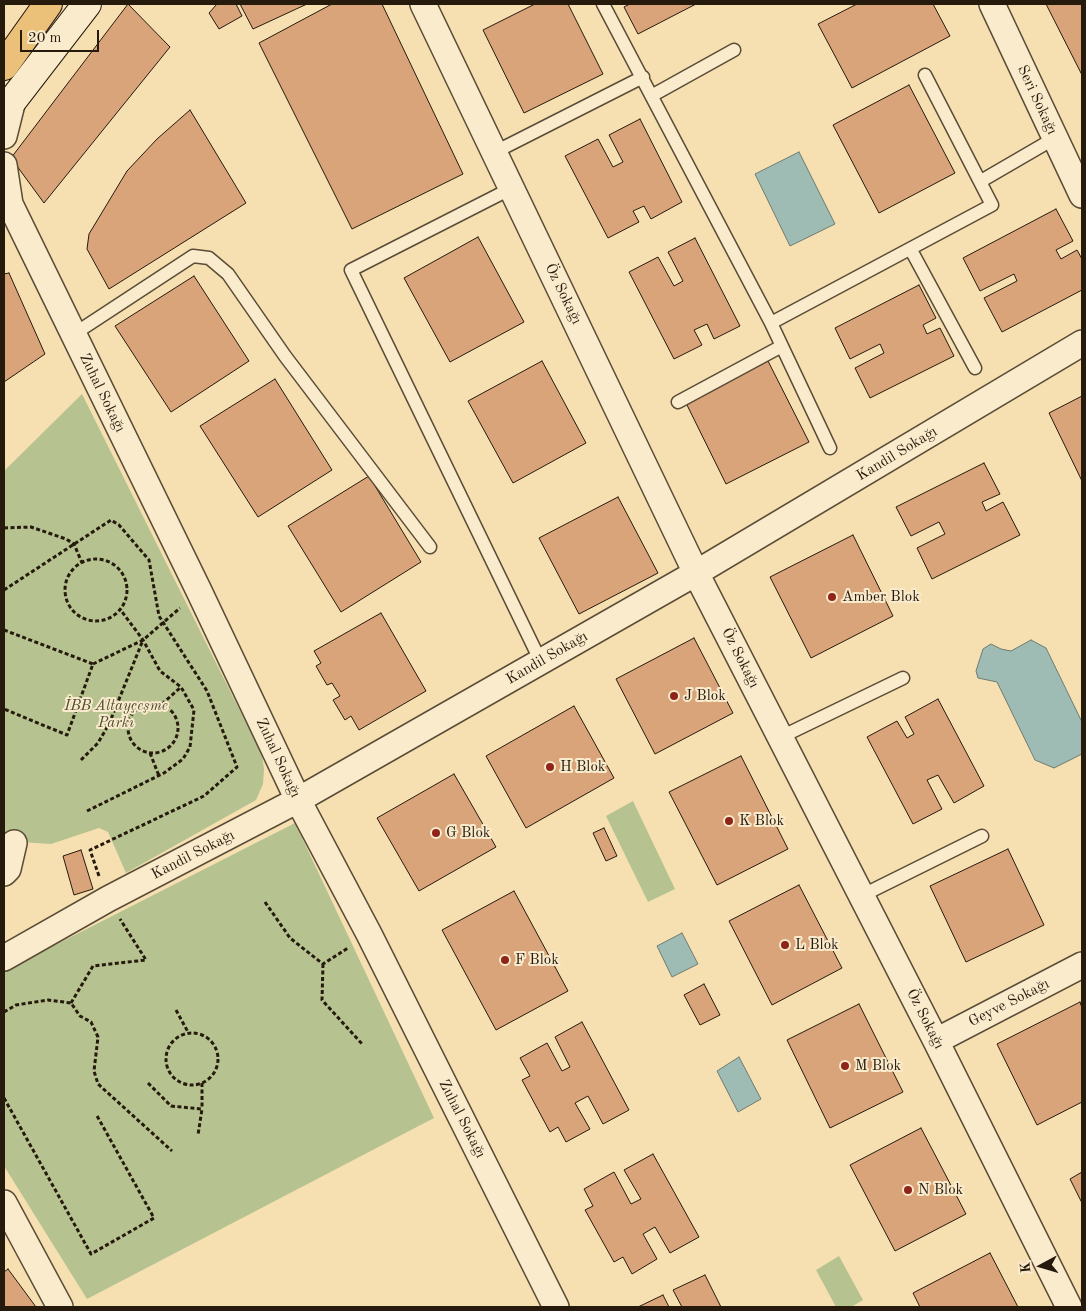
<!DOCTYPE html>
<meta charset="utf-8">
<style>
body{margin:0}
#map{position:relative;width:1086px;height:1311px;overflow:hidden;background:#f6e0b1;font-family:"Old Standard TT",serif}
canvas{display:block}
.frame{position:absolute;inset:0;border:5px solid #261a0d;pointer-events:none}
.north{position:absolute;left:1016px;top:1241px;width:50px;height:50px;-webkit-text-stroke:4px #f9ebcc;paint-order:stroke;rotate:264deg;font-size:14px;font-weight:700;line-height:20px;text-align:center;color:#261a0d}
.north::after{content:'';display:block;margin:auto;width:18px;height:22px;background:#261a0d;clip-path:polygon(50% 0,100% 100%,50% 72%,0 100%)}
.scale{position:absolute;left:20px;top:30px;width:79px;height:22px;box-sizing:border-box;border:2px solid #261a0d;border-top:0;padding-left:6px;font-size:15px;line-height:18px;white-space:nowrap;color:#261a0d;-webkit-text-stroke:4px #f9ebcc;paint-order:stroke}
</style>
<div id="map">
<canvas width="1086" height="1311"></canvas>
<div class="frame"></div>
<div class="north">K</div>
<div class="scale">20 m</div>
</div>
<script>
const g = document.querySelector('canvas').getContext('2d');
g.lineJoin = 'round';
function fill(path, color) {
  g.fillStyle = color;
  g.fill(path, 'evenodd');
}
function shape(rows) {
  const path = new Path2D();
  for (const r of rows) {
    if (r.length === 3) {
      path.moveTo(r[0] + r[2], r[1]);
      path.arc(r[0], r[1], r[2], 0, 2 * Math.PI);
      continue;
    }
    path.moveTo(r[0], r[1]);
    for (let i = 2; i < r.length; i += 2) path.lineTo(r[i], r[i + 1]);
  }
  return path;
}
function trace(path, color, width, dash) {
  g.strokeStyle = color;
  g.lineWidth = width;
  g.lineCap = dash ? 'butt' : 'round';
  g.setLineDash(dash || []);
  g.stroke(path);
}
function write(font, color, halo, rows, align = 'center') {
  g.font = font + ' "Old Standard TT",serif';
  g.lineWidth = 4;
  g.setLineDash([]);
  g.textBaseline = 'middle';
  g.strokeStyle = halo;
  g.fillStyle = color;
  for (const [text, x, y, turn = 0] of rows) {
    g.save();
    g.translate(x, y);
    g.rotate((+turn || 0) * Math.PI / 180);
    g.textAlign = isNaN(turn) ? turn : align;
    if (halo) g.strokeText(text, 0, 0);
    g.fillText(text, 0, 0);
    g.restore();
  }
}
fill(shape([
 [82,394,262,755,264,769,263,784,256,800,126,873,108,832,99,828,51,844,4,841,4,471],
 [633,801,675,889,648,902,606,816],
 [295,823,434,1118,87,1299,4,1166,4,971],
 [839,1256,863,1300,851,1307,836,1307,816,1270]
]), '#b6c390');
const water = shape([
 [799,152,835,224,790,246,755,174,799,152],
 [1031,640,1046,648,1082,722,1082,754,1054,768,1035,760,997,682,978,678,976,671,983,649,991,644,1001,649,1011,651,1031,640],
 [682,933,698,964,672,977,657,946,682,933],
 [739,1057,761,1099,738,1112,717,1071,739,1057]
]);
fill(water, '#9ebbb4');
trace(water, '#6e7b71', 1);
const building = shape([
 [128,4,170,47,44,203,11,158,128,4],
 [217,4,236,4,242,16,219,29,209,13,217,4],
 [240,4,307,4,253,29,240,4],
 [332,4,382,4,463,174,352,229,259,43,332,4],
 [535,4,568,4,603,74,524,113,483,30,535,4],
 [630,4,696,4,638,34,624,7,630,4],
 [857,4,933,4,950,36,852,88,818,24,857,4],
 [1046,4,1082,4,1082,75,1046,4],
 [909,85,955,173,879,213,833,125,909,85],
 [190,110,246,203,109,289,87,249,89,234,127,171,157,139,190,110],
 [640,119,682,202,651,219,644,206,633,211,639,222,608,238,565,156,598,139,613,167,623,162,609,135,640,119],
 [1056,209,1073,241,1056,250,1061,259,1077,250,1082,259,1082,290,1002,332,984,298,1017,281,1014,274,980,291,963,258,1056,209],
 [478,237,524,322,450,362,404,278,478,237],
 [695,238,740,326,714,339,707,324,694,330,702,345,674,359,629,272,658,257,674,286,683,281,668,252,695,238],
 [9,273,45,354,4,382,4,274,9,273],
 [194,276,249,361,171,412,115,326,194,276],
 [919,285,936,318,923,325,927,334,940,328,954,356,870,398,855,368,884,353,880,344,850,359,835,328,919,285],
 [542,361,586,443,513,483,468,401,542,361],
 [768,361,809,442,726,484,686,403,768,361],
 [275,379,332,470,258,517,200,426,275,379],
 [1082,396,1082,481,1049,413,1082,396],
 [984,463,1000,494,982,502,986,511,1003,502,1020,535,932,579,917,548,945,534,939,522,911,536,896,507,984,463],
 [369,476,421,562,341,612,288,526,369,476],
 [618,497,658,573,579,614,539,538,618,497],
 [853,535,893,616,811,658,770,577,853,535],
 [381,613,426,691,359,730,351,716,345,720,333,700,340,696,332,683,327,685,316,666,321,663,314,651,381,613],
 [694,638,733,713,655,754,616,679,694,638],
 [938,699,984,786,954,803,938,775,927,780,942,809,913,824,867,737,897,721,907,738,914,734,905,717,938,699],
 [574,706,614,778,526,828,486,756,574,706],
 [741,756,788,849,717,885,669,792,741,756],
 [454,774,496,847,419,891,377,818,454,774],
 [604,828,617,856,606,861,593,833,604,828],
 [1008,849,1044,925,966,962,930,886,1008,849],
 [81,850,93,889,74,895,63,856,81,850],
 [799,885,842,968,772,1005,729,921,799,885],
 [514,891,568,991,496,1030,442,930,514,891],
 [704,984,720,1015,700,1025,684,995,704,984],
 [1080,1002,1082,1008,1082,1102,1037,1125,997,1044,1080,1002],
 [859,1004,903,1092,830,1128,787,1040,859,1004],
 [582,1022,629,1110,603,1124,588,1096,575,1103,590,1129,566,1142,558,1127,550,1132,522,1080,530,1076,520,1058,547,1043,562,1071,570,1067,555,1037,582,1022],
 [921,1128,966,1214,895,1251,850,1165,921,1128],
 [653,1154,699,1237,670,1253,655,1227,643,1234,657,1259,632,1274,623,1257,614,1262,585,1210,593,1206,584,1189,614,1172,631,1204,641,1199,624,1170,653,1154],
 [1082,1172,1082,1203,1070,1179,1082,1172],
 [990,1253,1018,1307,920,1307,913,1293,990,1253],
 [8,1269,36,1307,4,1307,4,1272,8,1269],
 [705,1275,721,1307,682,1307,673,1290,705,1275],
 [663,1295,669,1307,638,1307,663,1295]
]);
fill(building, '#daa47a');
trace(building, '#261a0d', 1);
const service = shape([
 [603,4,771,323,830,448],
 [653,95,734,50],
 [495,152,643,77],
 [981,181,1055,138],
 [512,188,351,270,541,662],
 [911,250,975,368],
 [771,323,992,205,925,75],
 [74,334,193,256,209,258,228,274,285,356,430,547],
 [678,402,782,346],
 [781,737,903,678],
 [861,896,982,836]
]);
const minor = shape([
 [423,4,696,573,936,1041,1069,1307],
 [992,4,1082,195],
 [4,136,13,100],
 [4,165,10,204,4,198],
 [10,204,199,591,298,800,369,934,556,1307],
 [4,873,8,869,14,843],
 [4,958,108,899,298,800,696,573,1082,343],
 [936,1041,1082,965],
 [4,1203,60,1307]
]);
const secondary = shape([
 [4,107,13,100,87,4]
]);
const trunk = shape([
 [4,66,48,4]
]);
trace(service, '#5a4c36', 15);
trace(minor, '#5a4c36', 28);
trace(secondary, '#261a0d', 30);
trace(trunk, '#261a0d', 30);
trace(shape([
 [4,528,31,527,66,539,74,544,82,563],
 [96,590,31],
 [4,590,111,520,119,525,149,560,159,616,207,691,237,767,204,796,90,850,99,876],
 [4,630,93,664,67,735,4,709],
 [93,664,143,640,180,608],
 [153,728,25],
 [162,704,181,687],
 [150,753,159,776],
 [81,760,98,743,109,724,143,640],
 [87,811,164,773,183,759,190,747,194,710,181,687,160,671,143,640,120,609],
 [265,902,290,938,323,964,348,948],
 [323,964,322,1000,363,1045],
 [71,1003,93,966,146,960,120,919],
 [176,1010,188,1032],
 [4,1012,16,1005,48,1000,71,1003,80,1016,91,1022,98,1037,94,1071,98,1084,172,1151],
 [192,1059,26],
 [148,1083,171,1106,202,1109,198,1135],
 [202,1083,202,1109],
 [4,1098,91,1254,154,1218,96,1114]
]), '#261a0d', 3, [4, 2.5]);
trace(service, '#f9ebcc', 12);
trace(minor, '#f9ebcc', 25);
trace(secondary, '#f9ebcc', 28);
trace(trunk, '#ebc078', 28);
for (const [x, y, r, color] of [
 [832,597,5,"#8f2418"],
 [674,696,5,"#8f2418"],
 [550,767,5,"#8f2418"],
 [729,821,5,"#8f2418"],
 [436,833,5,"#8f2418"],
 [785,945,5,"#8f2418"],
 [505,960,5,"#8f2418"],
 [845,1066,5,"#8f2418"],
 [908,1190,5,"#8f2418"]
]) {
  const dot = new Path2D();
  dot.arc(x, y, r, 0, 2 * Math.PI);
  g.fillStyle = color;
  g.fill(dot);
  trace(dot, '#f9ebcc', 2);
}
write('15px', '#261a0d', '#f9ebcc', [
 ["Seri Sokağı",1037,100,65],
 ["Öz Sokağı",563,294,64],
 ["Zuhal Sokağı",102,393,64],
 ["Kandil Sokağı",897,454,-31],
 ["Kandil Sokağı",547,658,-30],
 ["Öz Sokağı",740,658,63],
 ["Zuhal Sokağı",278,758,65],
 ["Kandil Sokağı",193,855,-27],
 ["Geyve Sokağı",1009,1003,-27],
 ["Öz Sokağı",925,1019,63],
 ["Zuhal Sokağı",462,1119,63]
]);
write('15px', '#261a0d', '#f9ebcc', [
 ["Amber Blok",842,597],
 ["J Blok",684,696],
 ["H Blok",560,767],
 ["K Blok",739,821],
 ["G Blok",446,833],
 ["L Blok",795,945],
 ["F Blok",515,960],
 ["M Blok",855,1066],
 ["N Blok",918,1190]
], 'left');
write('italic 15px', '#514d34', '#f9ebcc', [
 ["İBB Altayçeşme",116,706],
 ["Parkı",116,723]
]);
</script>
